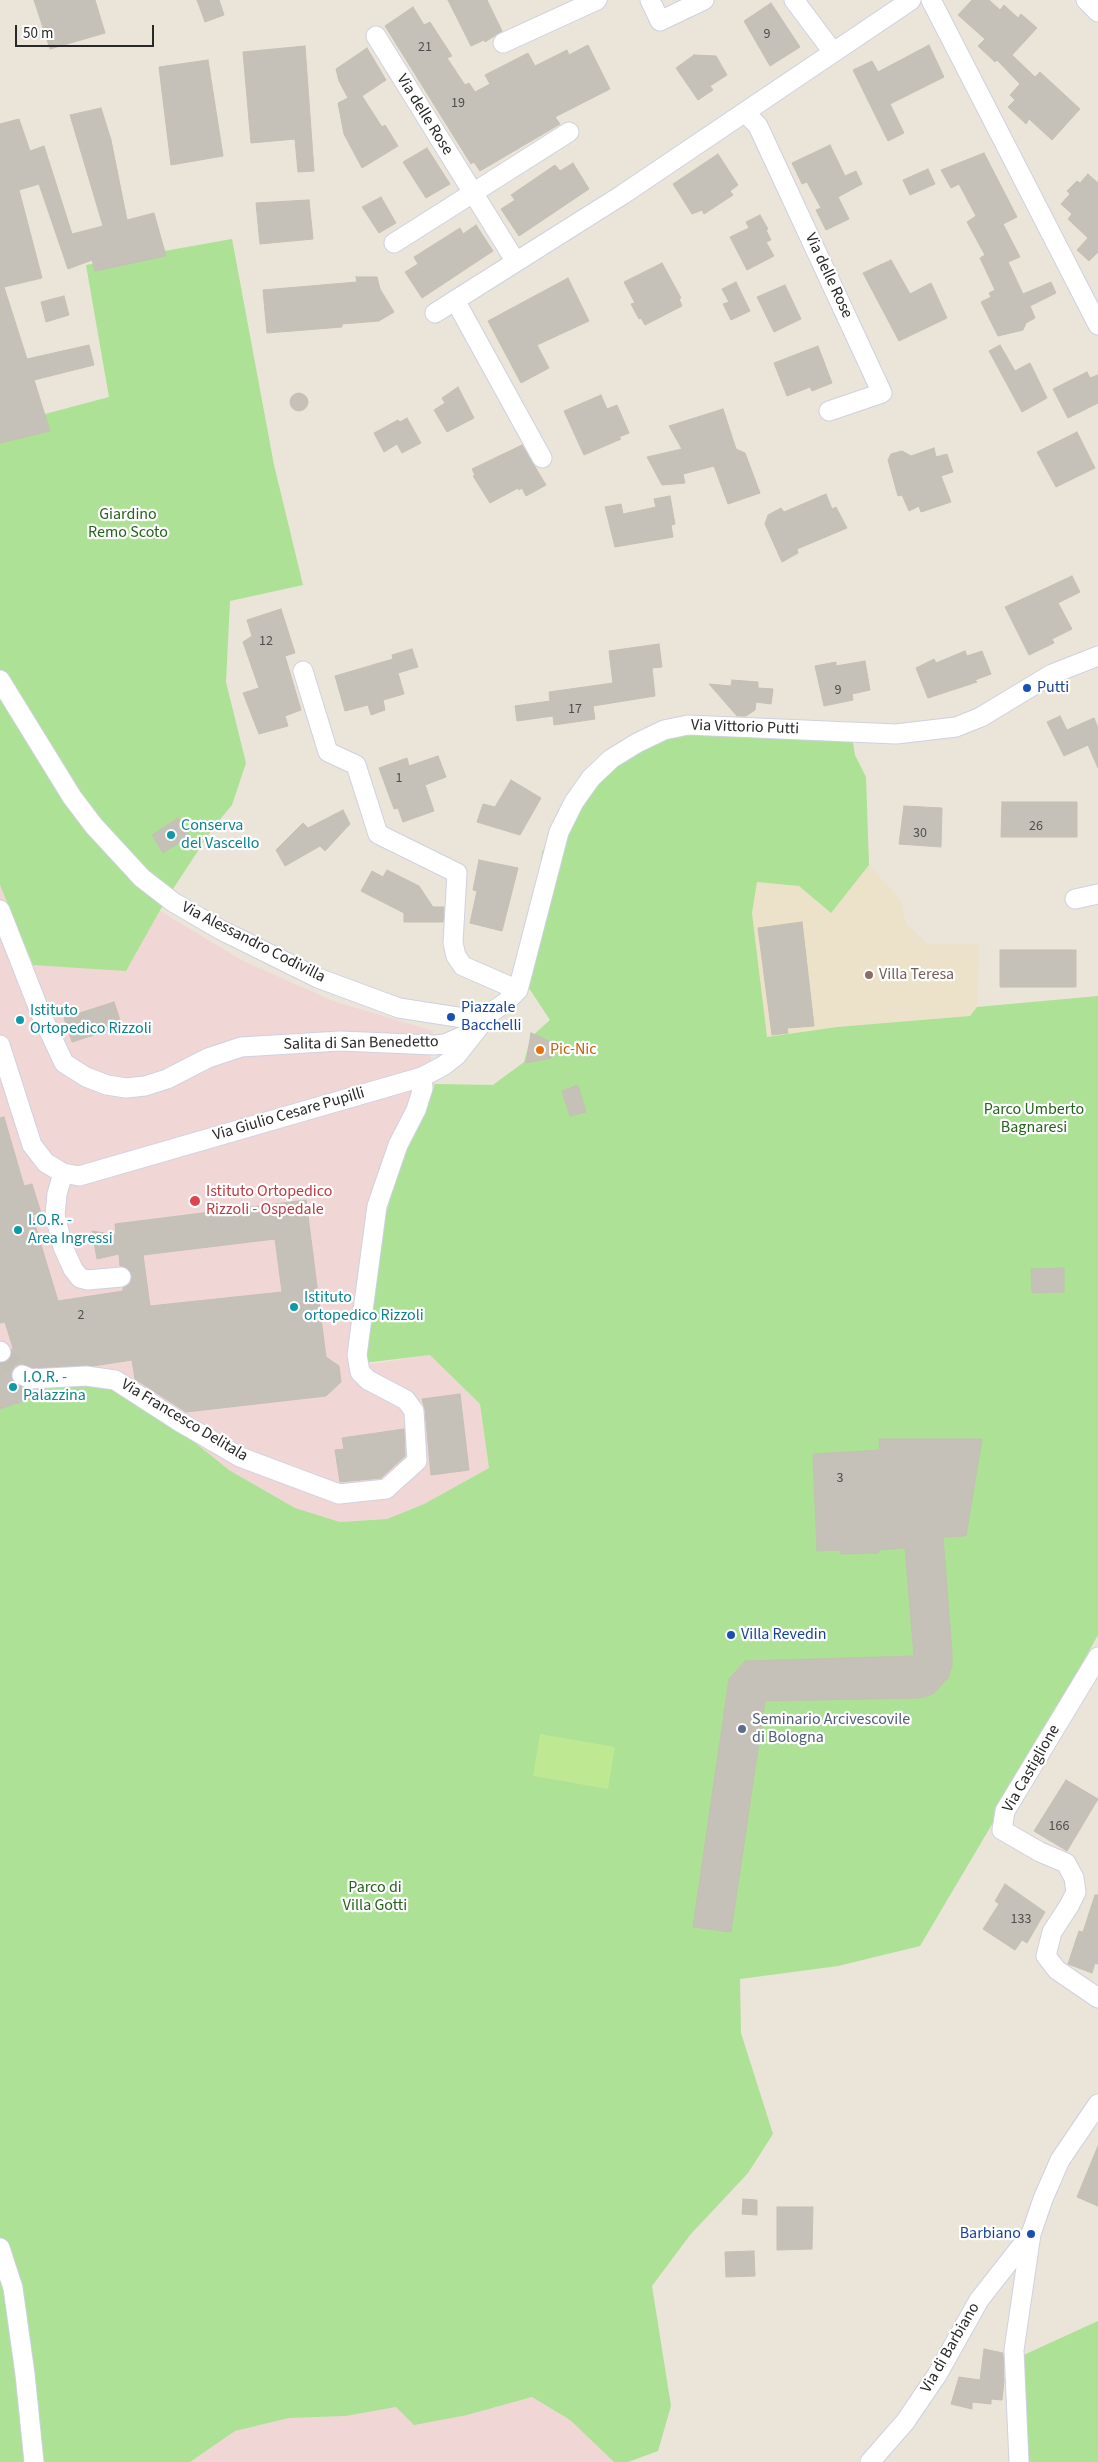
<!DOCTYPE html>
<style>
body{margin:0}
#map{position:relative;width:1098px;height:2462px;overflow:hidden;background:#eae4d9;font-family:"Source Sans 3",sans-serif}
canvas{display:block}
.scale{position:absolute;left:15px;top:25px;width:139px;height:22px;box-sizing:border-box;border:2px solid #282828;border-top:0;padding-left:6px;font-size:15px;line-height:18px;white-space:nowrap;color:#282828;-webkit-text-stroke:4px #fff;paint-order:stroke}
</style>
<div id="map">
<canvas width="1098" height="2462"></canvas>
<div class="scale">50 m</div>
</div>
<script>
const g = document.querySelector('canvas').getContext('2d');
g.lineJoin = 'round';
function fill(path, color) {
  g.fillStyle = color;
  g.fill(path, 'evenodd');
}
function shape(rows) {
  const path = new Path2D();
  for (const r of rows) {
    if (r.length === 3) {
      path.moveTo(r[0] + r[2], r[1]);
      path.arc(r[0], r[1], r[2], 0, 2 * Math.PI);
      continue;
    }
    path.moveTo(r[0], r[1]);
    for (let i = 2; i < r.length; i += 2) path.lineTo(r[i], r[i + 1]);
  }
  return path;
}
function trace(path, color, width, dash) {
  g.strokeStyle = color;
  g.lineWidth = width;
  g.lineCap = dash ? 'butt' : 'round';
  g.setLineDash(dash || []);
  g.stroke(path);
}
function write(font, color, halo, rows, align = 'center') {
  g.font = font + ' "Source Sans 3",sans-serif';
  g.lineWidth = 4.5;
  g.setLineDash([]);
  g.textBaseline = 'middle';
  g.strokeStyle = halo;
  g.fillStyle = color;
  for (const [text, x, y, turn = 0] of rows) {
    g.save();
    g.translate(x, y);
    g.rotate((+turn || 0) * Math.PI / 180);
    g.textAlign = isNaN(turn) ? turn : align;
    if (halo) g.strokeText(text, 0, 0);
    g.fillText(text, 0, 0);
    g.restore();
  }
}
fill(shape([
 [869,865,901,901,906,924,928,944,979,944,977,1007,970,1016,837,1027,767,1037,752,913,757,882,799,886,831,913]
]), '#ece2c9');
fill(shape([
 [0,885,4,891,126,970,160,911,243,961,333,1001,433,1031,430,1054,435,1084,401,1159,359,1366,430,1355,480,1404,489,1468,424,1504,387,1519,340,1522,295,1508,229,1470,183,1433,0,1390],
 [532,2397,570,2420,614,2462,190,2462,235,2431,289,2418,346,2416,396,2407,467,2415]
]), '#f1d6d6');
fill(shape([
 [232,239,274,465,303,585,230,601,226,682,246,763,232,805,213,828,167,898,126,971,33,965,0,885,0,426,109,397,86,265],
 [653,729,851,731,855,755,866,777,869,865,831,913,799,886,757,882,752,913,767,1037,837,1027,970,1016,977,1007,1098,996,1098,1635,991,1826,920,1946,838,1966,740,1979,741,2033,773,2134,748,2173,690,2235,652,2286,671,2406,658,2451,628,2462,614,2462,570,2420,532,2397,467,2415,414,2425,396,2407,346,2416,289,2418,235,2431,190,2462,0,2462,0,1390,31,1379,103,1380,183,1433,229,1470,295,1508,340,1522,387,1519,424,1504,489,1468,480,1404,430,1355,363,1363,378,1244,401,1159,435,1084,493,1085,524,1062,531,1037,550,1020,521,976,531,956,542,852,583,784],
 [1098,2321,1098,2462,1024,2462,1017,2358]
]), '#ace196');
fill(shape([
 [540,1734,615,1747,608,1789,533,1776]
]), '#bfe892');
const building = shape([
 [34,0,95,0,105,33,50,49,34,0],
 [197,0,219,0,224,15,205,22,197,0],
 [448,0,487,0,502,31,485,42,484,40,471,46,448,0],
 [972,0,989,0,1000,10,1004,5,1018,18,1021,14,1037,28,1012,55,1035,77,1040,72,1080,109,1052,140,1029,119,1026,124,1008,107,1015,100,1010,95,1020,84,997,60,995,62,978,46,985,39,958,15,972,0],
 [771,3,800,47,770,66,744,21,771,3],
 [413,7,424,25,430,22,452,56,447,58,465,85,469,83,475,92,490,84,485,75,528,53,535,66,567,50,569,55,588,45,610,89,555,117,560,124,480,171,474,162,471,164,385,26,413,7],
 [929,45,944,77,890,104,904,133,888,141,853,70,872,61,878,72,929,45],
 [305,46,314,171,298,172,295,139,251,143,243,52,305,46],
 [367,48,386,80,362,96,382,127,385,125,398,146,362,168,344,134,338,103,348,98,339,81,336,69,367,48],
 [694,55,716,56,727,75,710,86,713,90,698,100,676,68,694,55],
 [208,60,223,156,171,165,159,67,208,60],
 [101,108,111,140,127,220,154,213,166,256,95,271,92,260,68,269,39,184,19,190,42,278,4,287,27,359,89,345,94,365,34,380,50,431,0,443,0,124,19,119,30,151,44,146,72,234,103,226,70,115,101,108],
 [830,145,845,176,856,171,862,184,838,197,849,219,826,230,816,210,821,208,807,182,802,184,792,163,830,145],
 [427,148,450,184,426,198,403,162,427,148],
 [984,153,1017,217,1003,224,1020,257,1008,262,1023,294,1051,282,1056,293,1030,306,1035,318,1026,323,1023,330,998,336,981,302,991,297,989,293,995,290,980,258,985,255,967,222,976,216,959,184,951,188,941,170,984,153],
 [718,154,738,185,730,191,733,195,704,214,702,210,692,214,673,184,718,154],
 [573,163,589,189,519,236,501,209,515,200,511,195,555,165,560,171,573,163],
 [928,169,935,184,910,195,903,180,928,169],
 [1088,174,1098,183,1098,252,1089,261,1077,250,1088,238,1068,219,1072,214,1061,204,1070,194,1067,191,1077,181,1080,183,1088,174],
 [381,197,396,223,379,233,362,207,381,197],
 [309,200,313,239,260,244,256,203,309,200],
 [760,215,768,229,766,230,771,240,766,242,774,256,747,270,730,237,749,228,746,222,760,215],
 [476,225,493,251,422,298,405,272,418,264,414,257,460,228,463,234,476,225],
 [891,260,910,294,931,283,947,318,899,341,863,273,891,260],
 [662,263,681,298,679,299,682,306,645,325,641,318,639,319,631,304,635,303,624,282,662,263],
 [356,277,377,277,380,289,394,312,379,321,342,324,342,327,267,333,263,290,357,282,356,277],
 [568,278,589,321,537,345,549,368,521,383,488,321,568,278],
 [736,282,750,311,731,320,723,304,729,302,722,289,736,282],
 [785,285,801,319,774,332,757,297,785,285],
 [64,296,69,315,46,322,41,302,64,296],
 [1000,345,1015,371,1030,363,1047,398,1022,412,989,351,1000,345],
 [818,346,832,383,812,391,810,387,787,396,774,363,818,346],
 [1087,372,1090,378,1098,375,1098,403,1068,418,1053,389,1087,372],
 [458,387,474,418,447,432,434,410,445,403,442,398,458,387],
 [299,402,9],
 [601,395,607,409,617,405,629,433,619,437,621,439,584,455,564,411,601,395],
 [723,409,736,449,745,453,760,493,728,504,714,466,683,474,685,483,662,485,647,457,682,449,669,426,723,409],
 [407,418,421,443,402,453,397,444,384,452,374,433,398,420,400,422,407,418],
 [1077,432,1095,468,1056,487,1037,452,1077,432],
 [522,445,546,485,526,496,522,488,519,490,518,488,490,503,473,476,475,475,472,469,522,445],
 [934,448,936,457,947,454,953,472,941,476,951,502,921,512,919,506,909,511,902,495,898,496,888,460,891,454,902,451,911,456,934,448],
 [826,494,832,509,836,507,847,528,797,549,798,553,782,562,765,524,768,515,781,508,784,512,826,494],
 [670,496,675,524,671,525,673,537,615,547,605,507,621,504,623,514,656,507,654,499,670,496],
 [1072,576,1080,592,1058,603,1072,629,1052,639,1054,643,1029,655,1005,607,1072,576],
 [281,609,295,653,285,656,301,710,285,716,288,726,259,734,243,693,259,688,243,642,252,636,247,620,281,609],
 [659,644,662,667,652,668,655,696,593,706,595,719,554,725,553,716,517,721,515,706,550,701,549,692,613,683,609,651,659,644],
 [412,649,418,667,398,673,404,694,383,700,385,710,371,715,368,705,345,711,335,676,393,659,392,655,412,649],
 [965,651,967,656,982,651,991,674,975,680,977,682,928,698,916,668,934,659,936,663,965,651],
 [865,661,870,690,852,694,853,700,824,706,815,666,836,662,836,666,865,661],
 [732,680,758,682,758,688,773,689,771,704,756,702,755,710,746,716,737,716,709,684,731,686,732,680],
 [1060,716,1067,730,1094,718,1098,728,1098,768,1088,745,1064,756,1047,722,1060,716],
 [438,756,446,777,425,785,434,811,403,822,398,808,394,809,379,768,407,758,409,766,438,756],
 [511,780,541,798,520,835,477,822,483,804,495,807,511,780],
 [1002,802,1077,802,1077,837,1001,837,1002,802],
 [904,806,942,808,941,847,899,844,904,806],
 [343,810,350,824,325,851,320,846,285,866,276,850,303,823,308,828,343,810],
 [178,818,190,836,163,853,152,835,178,818],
 [479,860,518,868,502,931,470,923,477,891,473,890,479,860],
 [387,870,419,886,433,907,444,907,443,922,404,922,404,913,361,891,372,871,383,877,387,870],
 [802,922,814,1026,787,1028,788,1033,772,1035,758,928,802,922],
 [1000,950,1076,950,1076,987,1000,987,1000,950],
 [114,1002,122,1026,72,1042,64,1018,114,1002],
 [531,1033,553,1043,551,1058,526,1063,531,1033],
 [578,1085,586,1112,570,1116,562,1091,578,1085],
 [4,1117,24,1186,32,1184,41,1213,32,1215,58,1301,123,1291,123,1288,131,1282,130,1271,120,1266,119,1254,97,1259,92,1231,116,1235,115,1224,306,1200,326,1357,339,1366,341,1382,326,1396,186,1412,135,1379,132,1360,93,1366,33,1368,21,1364,15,1366,11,1377,13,1382,26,1389,29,1399,0,1409,0,1363,9,1360,13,1348,5,1322,0,1323,0,1118,4,1117],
 [275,1239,282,1292,150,1306,143,1255,275,1239],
 [1064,1268,1064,1292,1032,1293,1031,1269,1064,1268],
 [460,1394,469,1470,431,1475,425,1410,422,1399,460,1394],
 [404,1429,405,1456,381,1478,340,1482,335,1450,344,1449,342,1438,404,1429],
 [879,1439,982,1439,966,1536,943,1537,952,1652,952,1666,948,1678,933,1694,920,1698,765,1701,731,1932,693,1927,729,1679,745,1661,914,1656,905,1548,879,1550,878,1553,840,1554,840,1550,817,1551,813,1454,880,1450,879,1439],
 [1066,1780,1098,1799,1067,1851,1034,1831,1066,1780],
 [1005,1884,1045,1912,1027,1943,1022,1940,1015,1950,983,1929,999,1904,995,1901,1005,1884],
 [1095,1895,1098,1895,1098,1964,1095,1963,1092,1973,1068,1964,1079,1931,1083,1932,1095,1895],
 [1098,2146,1098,2206,1077,2197,1098,2146],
 [743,2199,757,2200,757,2215,742,2214,743,2199],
 [777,2207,813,2207,812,2249,777,2250,777,2207],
 [754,2251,755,2276,726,2277,725,2252,754,2251],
 [984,2349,1003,2353,1004,2381,1002,2400,991,2399,991,2404,972,2402,972,2409,951,2404,959,2377,980,2380,984,2349]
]);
fill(building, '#c5c1b9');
trace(building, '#c5c0b3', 1);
trace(shape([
 [1,1352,22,1375]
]), '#c3beb6', 19, [19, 9]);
const minor = shape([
 [650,0,660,21,704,0],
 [794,0,833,52],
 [931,0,1098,325],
 [1086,0,1098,12],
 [376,36,516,262],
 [503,43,597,0],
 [745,112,758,126,882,393,829,411],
 [394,243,569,132],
 [455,300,542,458],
 [435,313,622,195,911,0],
 [303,671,328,752,356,765,378,834,457,873,453,943,456,956,463,966,518,990],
 [0,680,72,797,94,826,142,878,173,902,221,930,318,978,399,1008,470,1019,490,1013,505,1003,518,990,559,832,574,802,591,778,611,759,637,743,664,730,688,725,896,734,956,727,981,717,1052,674,1098,656],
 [1075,899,1098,894],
 [0,910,40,1012,64,1063,86,1077,107,1085,126,1088,145,1086,167,1079,208,1058,241,1047,340,1041,434,1045,445,1044,475,1031],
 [0,1045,32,1145,46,1163,63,1173,79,1176,422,1077,443,1066,456,1056,490,1013],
 [63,1173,57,1194,55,1215,63,1247,73,1269,80,1278,88,1280,121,1277],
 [0,1351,1,1352],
 [22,1375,31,1379,86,1376,115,1380,180,1422,240,1457,339,1494,386,1489,417,1461,414,1411,406,1400,368,1380,360,1372,357,1355,377,1206,398,1145,416,1110,423,1088,422,1077],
 [1098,1657,1005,1811,1002,1830,1040,1852,1066,1863,1074,1878,1076,1892,1069,1906,1052,1932,1046,1956,1057,1970,1098,1998],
 [0,2248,13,2288,25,2374,34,2462],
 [870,2462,905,2422,937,2375,979,2300,1030,2235],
 [1019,2462,1014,2350,1031,2234,1043,2199,1060,2160,1098,2104]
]);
trace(minor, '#cfd1e1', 21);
trace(minor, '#fff', 19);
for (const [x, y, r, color] of [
 [1027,688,5,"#1a4fb4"],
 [171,835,5,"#0f9aa8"],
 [869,975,5,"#8d6e63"],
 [451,1017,5,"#1a4fb4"],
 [20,1020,5,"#0f9aa8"],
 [540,1050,5,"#e8710a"],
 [195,1201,6,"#e0444e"],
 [18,1230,5,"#0f9aa8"],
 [294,1307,5,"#0f9aa8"],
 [13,1387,5,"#0f9aa8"],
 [731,1635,5,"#1a4fb4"],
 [742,1729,5,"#5c6f8a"],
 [1031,2234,5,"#1a4fb4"]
]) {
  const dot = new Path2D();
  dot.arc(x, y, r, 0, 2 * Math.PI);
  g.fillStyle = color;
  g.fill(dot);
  trace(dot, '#fff', 2);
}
write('14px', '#4f4e4c', null, [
 ["9",767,35],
 ["21",425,48],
 ["19",458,104],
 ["12",266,642],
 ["9",838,691],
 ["17",575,710],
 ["1",399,779],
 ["26",1036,827],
 ["30",920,834],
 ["2",81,1316],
 ["3",840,1479],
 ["166",1059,1827],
 ["133",1021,1920]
]);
write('16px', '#282828', '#fff', [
 ["Via delle Rose",424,115,58],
 ["Via delle Rose",828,276,65],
 ["Via Vittorio Putti",745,728,2],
 ["Via Alessandro Codivilla",253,943,27],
 ["Salita di San Benedetto",361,1044,-1],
 ["Via Giulio Cesare Pupilli",289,1115,-16],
 ["Via Francesco Delitala",184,1421,31],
 ["Via Castiglione",1032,1769,-60],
 ["Via di Barbiano",951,2348,-60]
]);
write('16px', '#25631a', '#fff', [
 ["Giardino",128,515],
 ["Remo Scoto",128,533],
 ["Parco Umberto",1034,1110],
 ["Bagnaresi",1034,1128],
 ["Parco di",375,1888],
 ["Villa Gotti",375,1906]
]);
write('16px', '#164399', '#fff', [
 ["Putti",1037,688],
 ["Piazzale",461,1008],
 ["Bacchelli",461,1026],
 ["Villa Revedin",741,1635],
 ["Barbiano",1021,2234,"right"]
], 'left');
write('16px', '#0d838f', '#fff', [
 ["Conserva",181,826],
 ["del Vascello",181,844],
 ["Istituto",30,1011],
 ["Ortopedico Rizzoli",30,1029],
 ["I.O.R. -",28,1221],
 ["Area Ingressi",28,1239],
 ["Istituto",304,1298],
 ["ortopedico Rizzoli",304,1316],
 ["I.O.R. -",23,1378],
 ["Palazzina",23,1396]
], 'left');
write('16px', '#785e54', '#fff', [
 ["Villa Teresa",879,975]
], 'left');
write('16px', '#c56008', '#fff', [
 ["Pic-Nic",550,1050]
], 'left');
write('16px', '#be3a42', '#fff', [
 ["Istituto Ortopedico",206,1192],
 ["Rizzoli - Ospedale",206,1210]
], 'left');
write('16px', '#4e5e75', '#fff', [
 ["Seminario Arcivescovile",752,1720],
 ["di Bologna",752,1738]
], 'left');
</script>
